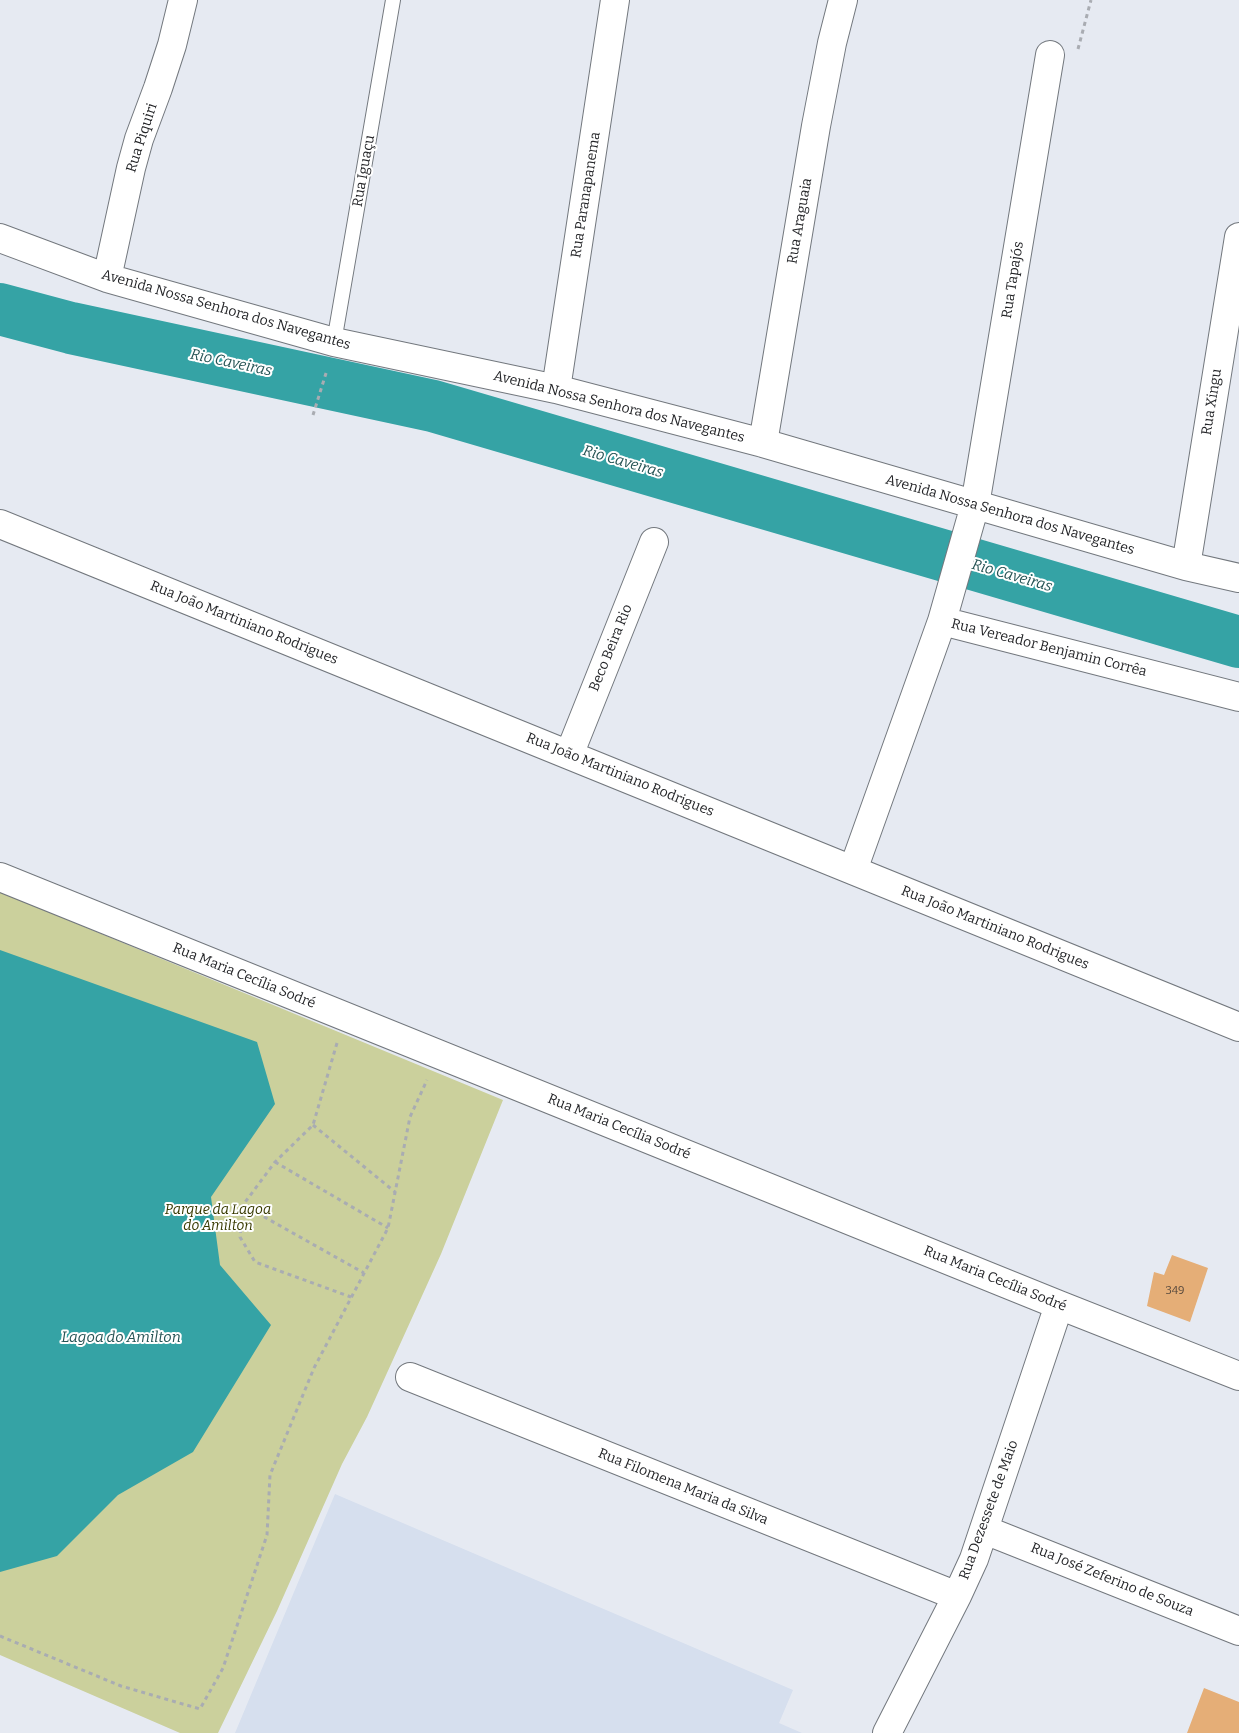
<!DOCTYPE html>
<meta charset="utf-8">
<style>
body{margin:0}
canvas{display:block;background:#e6eaf2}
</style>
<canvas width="1239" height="1733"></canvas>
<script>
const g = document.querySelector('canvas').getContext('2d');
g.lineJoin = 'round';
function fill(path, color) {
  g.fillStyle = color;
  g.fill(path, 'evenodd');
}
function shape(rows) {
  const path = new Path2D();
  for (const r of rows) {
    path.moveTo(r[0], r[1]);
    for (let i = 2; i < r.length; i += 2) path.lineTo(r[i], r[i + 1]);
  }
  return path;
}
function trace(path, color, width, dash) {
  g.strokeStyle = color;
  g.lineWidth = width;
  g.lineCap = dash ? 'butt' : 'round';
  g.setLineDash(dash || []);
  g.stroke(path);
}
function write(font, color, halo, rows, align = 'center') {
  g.font = font + ' Bitter,serif';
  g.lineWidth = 4;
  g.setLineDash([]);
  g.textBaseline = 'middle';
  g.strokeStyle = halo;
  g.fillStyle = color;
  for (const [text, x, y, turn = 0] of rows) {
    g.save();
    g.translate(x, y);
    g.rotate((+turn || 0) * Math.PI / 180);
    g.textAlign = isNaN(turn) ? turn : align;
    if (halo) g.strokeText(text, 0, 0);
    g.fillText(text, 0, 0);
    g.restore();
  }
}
fill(shape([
 [335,1494,793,1690,779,1723,802,1733,235,1733]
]), '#d6dfee');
fill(shape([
 [0,892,503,1100,441,1254,367,1417,342,1464,277,1611,218,1733,180,1733,0,1655]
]), '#cbd09c');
fill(shape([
 [0,950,257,1042,275,1104,211,1197,220,1265,271,1325,193,1452,118,1495,57,1556,0,1572]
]), '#35a3a5');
trace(shape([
 [0,309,71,328,433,406,1239,642]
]), '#35a3a5', 52);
fill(shape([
 [1172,1255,1208,1268,1190,1322,1147,1306,1154,1272,1164,1275],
 [1204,1688,1239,1702,1239,1733,1187,1733]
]), '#e5ae77');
const lane = shape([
 [334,342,393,0]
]);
const street = shape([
 [0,238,107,278,334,342,556,389,763,443,1186,566,1239,578],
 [107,278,131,168,139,139,158,88,172,45,183,0],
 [556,389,615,0],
 [763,443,816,126,832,43,843,0],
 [0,524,1239,1027],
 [1186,566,1239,237],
 [942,621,975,505,1050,55],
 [569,755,654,542],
 [853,870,942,621,1239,697],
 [0,877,1059,1305,1239,1376],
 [410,1377,957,1596],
 [985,1530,1239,1631],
 [887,1733,957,1596,974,1559,1059,1305]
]);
trace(lane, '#73787e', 16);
trace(street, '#73787e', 30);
trace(shape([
 [1078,49,1091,0],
 [313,415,327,370],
 [337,1043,313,1125,275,1162,243,1205,240,1237,255,1262,351,1297],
 [313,1125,395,1192],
 [275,1162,388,1228],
 [243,1205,364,1273],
 [0,1636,121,1686,200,1709,223,1668,267,1535,270,1475,314,1368,388,1228,410,1117,427,1080]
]), '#a9acb2', 3, [4, 4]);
trace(lane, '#fff', 14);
trace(street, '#fff', 28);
write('11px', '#54473c', null, [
 ["349",1175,1291]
]);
write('14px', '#242528', '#fff', [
 ["Rua Piquiri",142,138,-72],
 ["Rua Iguaçu",364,171,-80],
 ["Rua Paranapanema",586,195,-81],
 ["Rua Araguaia",800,221,-80],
 ["Rua Tapajós",1013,280,-81],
 ["Avenida Nossa Senhora dos Navegantes",226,310,16],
 ["Rua Xingu",1212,402,-81],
 ["Avenida Nossa Senhora dos Navegantes",619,407,14],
 ["Avenida Nossa Senhora dos Navegantes",1010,515,16],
 ["Rua João Martiniano Rodrigues",244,623,22],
 ["Beco Beira Rio",611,648,-68],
 ["Rua Vereador Benjamin Corrêa",1049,648,14],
 ["Rua João Martiniano Rodrigues",620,775,22],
 ["Rua João Martiniano Rodrigues",995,928,22],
 ["Rua Maria Cecília Sodré",244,976,22],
 ["Rua Maria Cecília Sodré",619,1127,22],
 ["Rua Maria Cecília Sodré",995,1279,22],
 ["Rua Filomena Maria da Silva",683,1487,22],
 ["Rua Dezessete de Maio",989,1510,-70],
 ["Rua José Zeferino de Souza",1112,1580,22]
]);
write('italic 14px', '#383a00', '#fff', [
 ["Parque da Lagoa",218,1210],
 ["do Amilton",218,1226]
]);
write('italic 15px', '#265455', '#fff', [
 ["Rio Caveiras",231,363,12],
 ["Rio Caveiras",623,462,16],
 ["Rio Caveiras",1012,576,16],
 ["Lagoa do Amilton",121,1338]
]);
</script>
